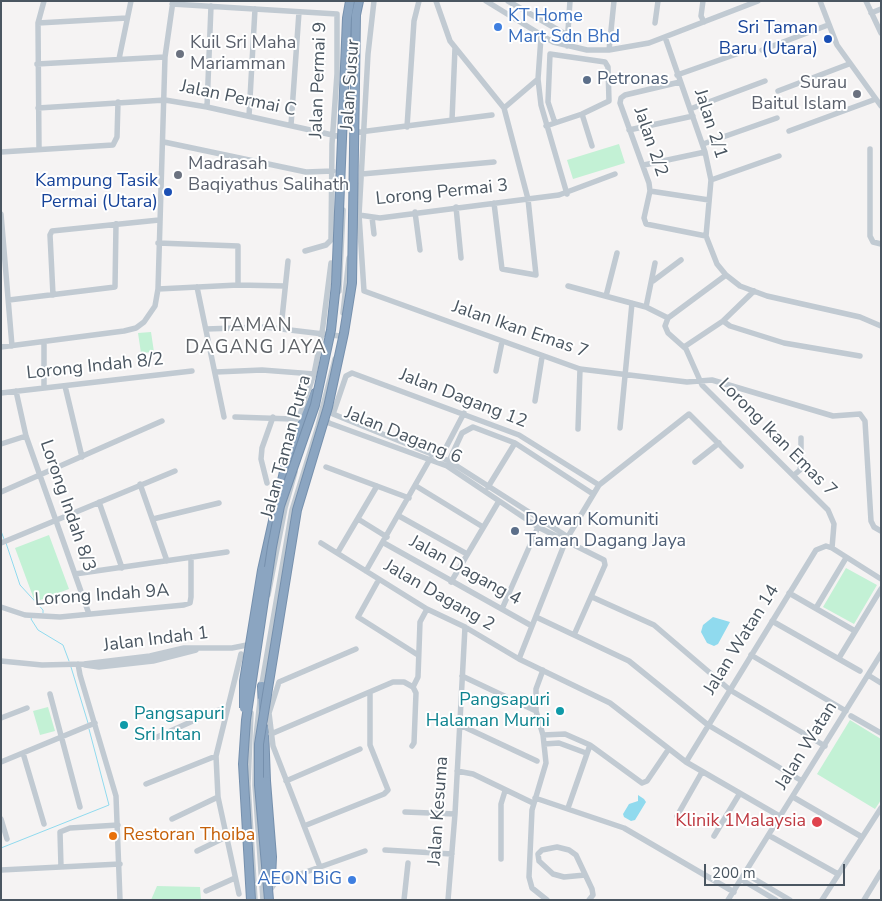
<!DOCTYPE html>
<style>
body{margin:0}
#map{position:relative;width:882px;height:901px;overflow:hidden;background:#f5f3f3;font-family:"Nunito Sans",sans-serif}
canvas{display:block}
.frame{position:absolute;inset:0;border:2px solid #4a5661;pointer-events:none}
.scale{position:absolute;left:704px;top:864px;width:141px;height:22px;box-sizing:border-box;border:2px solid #4a5661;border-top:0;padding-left:6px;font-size:15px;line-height:18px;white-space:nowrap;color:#4a5661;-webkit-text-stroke:4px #fff;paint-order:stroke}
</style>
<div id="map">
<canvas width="882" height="901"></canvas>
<div class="frame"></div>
<div class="scale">200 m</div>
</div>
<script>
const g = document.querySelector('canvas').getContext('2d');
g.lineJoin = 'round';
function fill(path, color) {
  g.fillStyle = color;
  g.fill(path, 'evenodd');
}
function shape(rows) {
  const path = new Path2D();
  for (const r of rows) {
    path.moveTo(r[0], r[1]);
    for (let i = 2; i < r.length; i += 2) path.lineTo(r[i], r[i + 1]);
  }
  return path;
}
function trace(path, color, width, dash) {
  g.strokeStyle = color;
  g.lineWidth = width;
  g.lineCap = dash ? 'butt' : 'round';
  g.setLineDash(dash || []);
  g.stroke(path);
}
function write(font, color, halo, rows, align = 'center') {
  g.font = font + ' "Nunito Sans",sans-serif';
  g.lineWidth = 4;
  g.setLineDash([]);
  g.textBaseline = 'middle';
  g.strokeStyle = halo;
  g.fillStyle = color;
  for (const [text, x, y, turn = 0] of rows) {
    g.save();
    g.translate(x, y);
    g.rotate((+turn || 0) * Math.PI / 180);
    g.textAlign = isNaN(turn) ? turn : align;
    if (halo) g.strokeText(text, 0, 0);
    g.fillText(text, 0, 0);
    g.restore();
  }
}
fill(shape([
 [619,144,625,163,573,179,567,160],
 [151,332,154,352,141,353,138,333],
 [49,535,69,589,35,602,15,548],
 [846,568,877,585,854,624,823,607],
 [48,707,55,731,40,735,33,711],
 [850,720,881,739,881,800,875,809,817,774],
 [157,886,200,887,201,900,151,900]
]), '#c3f1d5');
fill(shape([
 [713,617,730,622,718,644,714,646,707,643,701,632,703,625],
 [638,795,644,799,646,802,635,820,631,821,624,817,623,814,629,804,638,801]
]), '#90daee');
trace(shape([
 [1,531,4,539],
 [6,543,20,585,43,610,43,613],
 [32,617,31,619,38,630,63,645,69,661],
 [71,667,88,723],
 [1,848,109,805,89,729]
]), '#90daee', 1);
const highway = shape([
 [262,570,285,467,315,393],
 [262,686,263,709],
 [264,728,266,781]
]);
trace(highway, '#7690ad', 10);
trace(shape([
 [374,1,368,54,359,215,364,291,580,369,687,382,712,380,833,416,860,414,865,421,871,521,874,527,881,531],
 [436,1,450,41,504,108],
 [486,1,553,42,587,50,609,50,649,43,758,1],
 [508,1,567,35],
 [703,1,701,16,704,22],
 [820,1,837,45,881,106],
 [866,1,881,33],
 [172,4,337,14,337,74,332,144,331,240,326,245,305,251],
 [871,13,881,9],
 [38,23,127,18],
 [655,23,658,1],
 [350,31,354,1],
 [541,37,538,79,541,105,567,194],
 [665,37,705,152,711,180,706,236,717,264,726,275,740,286,767,296,860,317,881,326],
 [567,46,570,1],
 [609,50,614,1],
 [762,50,828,25],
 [119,59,131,1],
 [37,64,165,57],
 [677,75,745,51],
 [680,82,625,95,621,98,620,103,649,183,650,191,644,218,646,224,706,236],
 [778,91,849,64],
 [207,107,211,6],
 [38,108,165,100,207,107,337,136],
 [690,109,765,81],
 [582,114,592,146],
 [249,116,255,9],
 [452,120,455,48],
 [291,125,299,12],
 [546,126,582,114,609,101,608,67,605,62,550,54,548,102,555,123],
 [407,127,414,21,419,1],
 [629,130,693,116],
 [789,131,876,99],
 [352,133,492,115],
 [164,142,306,172,333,171],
 [703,144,777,118],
 [39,149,38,23,44,1],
 [870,149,870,236,873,242,881,244],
 [1,152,113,145,117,137,118,102],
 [644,165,705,152],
 [362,174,494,162],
 [711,180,779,156],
 [650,191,709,200],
 [494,203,502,269,536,275,528,199,504,108,538,79],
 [456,207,461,258],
 [415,212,420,250],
 [1,214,12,346],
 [359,215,380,218,559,195,615,174],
 [372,217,374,234],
 [158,243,238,246,238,285],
 [653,281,681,260],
 [568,286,646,307,668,318],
 [197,287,224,417],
 [158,289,238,285,285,286],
 [339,291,343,210],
 [53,295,50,235,52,231,159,220],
 [606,296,617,253],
 [9,300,115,287,116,224],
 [646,307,655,263],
 [343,313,349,258],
 [668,318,665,326,668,333,686,349,702,385,828,510,834,524,832,548],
 [668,318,726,275],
 [723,321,730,326,784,343,860,356],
 [281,328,288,261],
 [206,329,265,327,340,336],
 [44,342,44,388],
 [1,347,124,331,136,328,144,322,155,306,158,289,165,57,173,1],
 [684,347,723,321,754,291],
 [496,371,502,342],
 [216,372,262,370,314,374],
 [65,386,82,457],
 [16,391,26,436,89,614],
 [1,393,192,371],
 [535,401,542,357],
 [235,417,292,419,297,419,300,415,314,374,322,333,331,263],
 [323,417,329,423,447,466,538,527,604,560,605,565,574,635],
 [620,428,632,303],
 [578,429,580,369],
 [1,444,26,436],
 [441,457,464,413],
 [449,461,462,433,473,427,515,443,593,494],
 [695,462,719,443],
 [326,467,409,498],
 [794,475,800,470,801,463,801,438],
 [267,483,261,459,262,448,273,417],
 [140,484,167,561],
 [416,486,483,527],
 [488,487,515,443],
 [1,492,162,421],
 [99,502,122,568],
 [399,516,467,554],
 [153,519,219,503],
 [358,519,387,537],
 [568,537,449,461,333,414,346,376,352,373,519,435,599,485],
 [1,543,175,471],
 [321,543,427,609,465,627,519,659,610,703,686,762,781,817],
 [384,543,532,626],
 [338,552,377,486],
 [366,571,430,459],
 [75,574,227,552],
 [378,581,358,617,418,655],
 [451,582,499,501],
 [789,593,855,631],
 [268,595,285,508,295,472],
 [592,597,654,625,730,690,825,746],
 [1,607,25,615,60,617,184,605,190,603,191,597,191,557],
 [816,608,846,558],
 [502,609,538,527],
 [536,617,629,661,708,725,802,781],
 [772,621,860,671],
 [751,655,846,711],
 [839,658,881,589],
 [519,659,566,540,599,485,689,414,741,466],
 [1,661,42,665,84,664,150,656,184,648,232,648,252,644],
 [78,664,80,675,116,796,120,900],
 [85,665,99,667,153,661,196,650],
 [543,670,536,689,536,711,543,735,546,763,532,810,529,877,532,888,547,900],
 [868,675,881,683],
 [462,676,536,711],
 [413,687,418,677,420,622,427,609],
 [261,689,292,510,318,426,335,359],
 [50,694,80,807],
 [260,701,256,736,255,785,263,900],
 [251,713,248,784,255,900],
 [851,716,881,733],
 [1,718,27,708],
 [460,725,537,761],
 [271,734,393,682,404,682,413,687,416,693,414,743,412,746],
 [543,735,565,734,590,745,642,783,647,781,668,750],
 [155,738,215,711,227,709],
 [544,744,559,743,586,753],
 [23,753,44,824],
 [1,762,95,723],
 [686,762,816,550,826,546,832,548,881,579],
 [457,771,473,774,533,803],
 [286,781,360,749],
 [146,784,216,756],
 [793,797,862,837],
 [535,798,624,828,734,892],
 [568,808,590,745],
 [405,812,455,814],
 [677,816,702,772],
 [1,819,7,839],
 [172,819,218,797],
 [304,826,384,794,388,790,370,745,370,693],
 [714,836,740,793],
 [770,836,838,874],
 [385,850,452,854],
 [197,851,228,836],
 [501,859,501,804,505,791],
 [61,867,60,832,70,828,118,825],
 [320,867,273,746,269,713,279,682,356,649],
 [1,870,120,864],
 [746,874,790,900],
 [585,875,564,877,553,874,539,861,538,854,542,850,557,847,569,850,576,855,592,889,593,895,589,900],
 [742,880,776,900],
 [206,891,235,878],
 [268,893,275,883,365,851],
 [239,894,218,797,216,756,241,654],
 [404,900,408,863],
 [448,900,455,814,465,627],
 [728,900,881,654],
 [822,900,881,808],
 [864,900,881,872]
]), '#c1cad2', 5.5);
trace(highway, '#8ba5c1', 8);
const highwayBridge = shape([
 [244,708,244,681,262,570],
 [266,781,272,857,271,879],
 [251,900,243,764,246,720,272,547,280,506,315,405,331,330,336,284,347,18,350,1],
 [269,900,259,785,259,744,297,510,328,407,344,333,352,283,356,15,359,1]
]);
trace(highwayBridge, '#7690ad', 10, []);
trace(highwayBridge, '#8ba5c1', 8);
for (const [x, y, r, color] of [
 [498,27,5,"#3f7fe0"],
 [828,39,5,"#1a4fb4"],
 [180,54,5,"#6b7280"],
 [587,80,5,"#5c6f8a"],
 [857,94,5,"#6b7280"],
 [178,175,5,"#6b7280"],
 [168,192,5,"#1a4fb4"],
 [515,531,5,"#5c6f8a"],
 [560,711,5,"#0f9aa8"],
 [124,725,5,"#0f9aa8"],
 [817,822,6,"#e0444e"],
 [113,836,5,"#e8710a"],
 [352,880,5,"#3f7fe0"]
]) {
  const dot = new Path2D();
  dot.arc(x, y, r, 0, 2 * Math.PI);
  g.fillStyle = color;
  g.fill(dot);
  trace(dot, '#fff', 2);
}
write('18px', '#366cbe', '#fff', [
 ["KT Home",508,17],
 ["Mart Sdn Bhd",508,38],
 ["AEON BiG",342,880,"right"]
], 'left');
write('18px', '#164399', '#fff', [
 ["Sri Taman",818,29],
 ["Baru (Utara)",818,50],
 ["Kampung Tasik",158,182],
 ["Permai (Utara)",158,203]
], 'right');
write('18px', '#5b616d', '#fff', [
 ["Kuil Sri Maha",190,44],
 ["Mariamman",190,65],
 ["Surau",847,84,"right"],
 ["Baitul Islam",847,105,"right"],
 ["Madrasah",188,165],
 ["Baqiyathus Salihath",188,186]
], 'left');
write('18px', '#4a5661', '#fff', [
 ["Jalan Permai 9",319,80,-88],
 ["Jalan Susur",351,85,-86],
 ["Jalan Permai C",238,99,12],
 ["Jalan 2/1",710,124,72],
 ["Jalan 2/2",650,142,71],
 ["Lorong Permai 3",442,193,-6],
 ["Jalan Ikan Emas 7",520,330,19],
 ["Lorong Indah 8/2",95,367,-6],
 ["Jalan Dagang 12",463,399,21],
 ["Jalan Dagang 6",403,436,22],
 ["Lorong Ikan Emas 7",777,438,45],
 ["Jalan Taman Putra",287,447,-75],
 ["Lorong Indah 8/3",67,506,71],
 ["Jalan Dagang 4",465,571,29],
 ["Lorong Indah 9A",102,596,-4],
 ["Jalan Dagang 2",439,596,30],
 ["Jalan Indah 1",156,640,-7],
 ["Jalan Watan 14",742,640,-58],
 ["Jalan Watan",807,746,-58],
 ["Jalan Kesuma",439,811,-86]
]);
write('18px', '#4e5e75', '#fff', [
 ["Petronas",597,80],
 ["Dewan Komuniti",525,521],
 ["Taman Dagang Jaya",525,542]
], 'left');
write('18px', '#0d838f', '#fff', [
 ["Pangsapuri",550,701],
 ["Halaman Murni",550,722],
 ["Pangsapuri",134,715,"left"],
 ["Sri Intan",134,736,"left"]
], 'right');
write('18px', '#be3a42', '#fff', [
 ["Klinik 1Malaysia",806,822]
], 'right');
write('18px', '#c56008', '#fff', [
 ["Restoran Thoiba",123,836]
], 'left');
g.letterSpacing = '1px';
write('19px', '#5f6368', '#fff', [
 ["TAMAN",256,326],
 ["DAGANG JAYA",256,348]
]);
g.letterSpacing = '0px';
</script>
